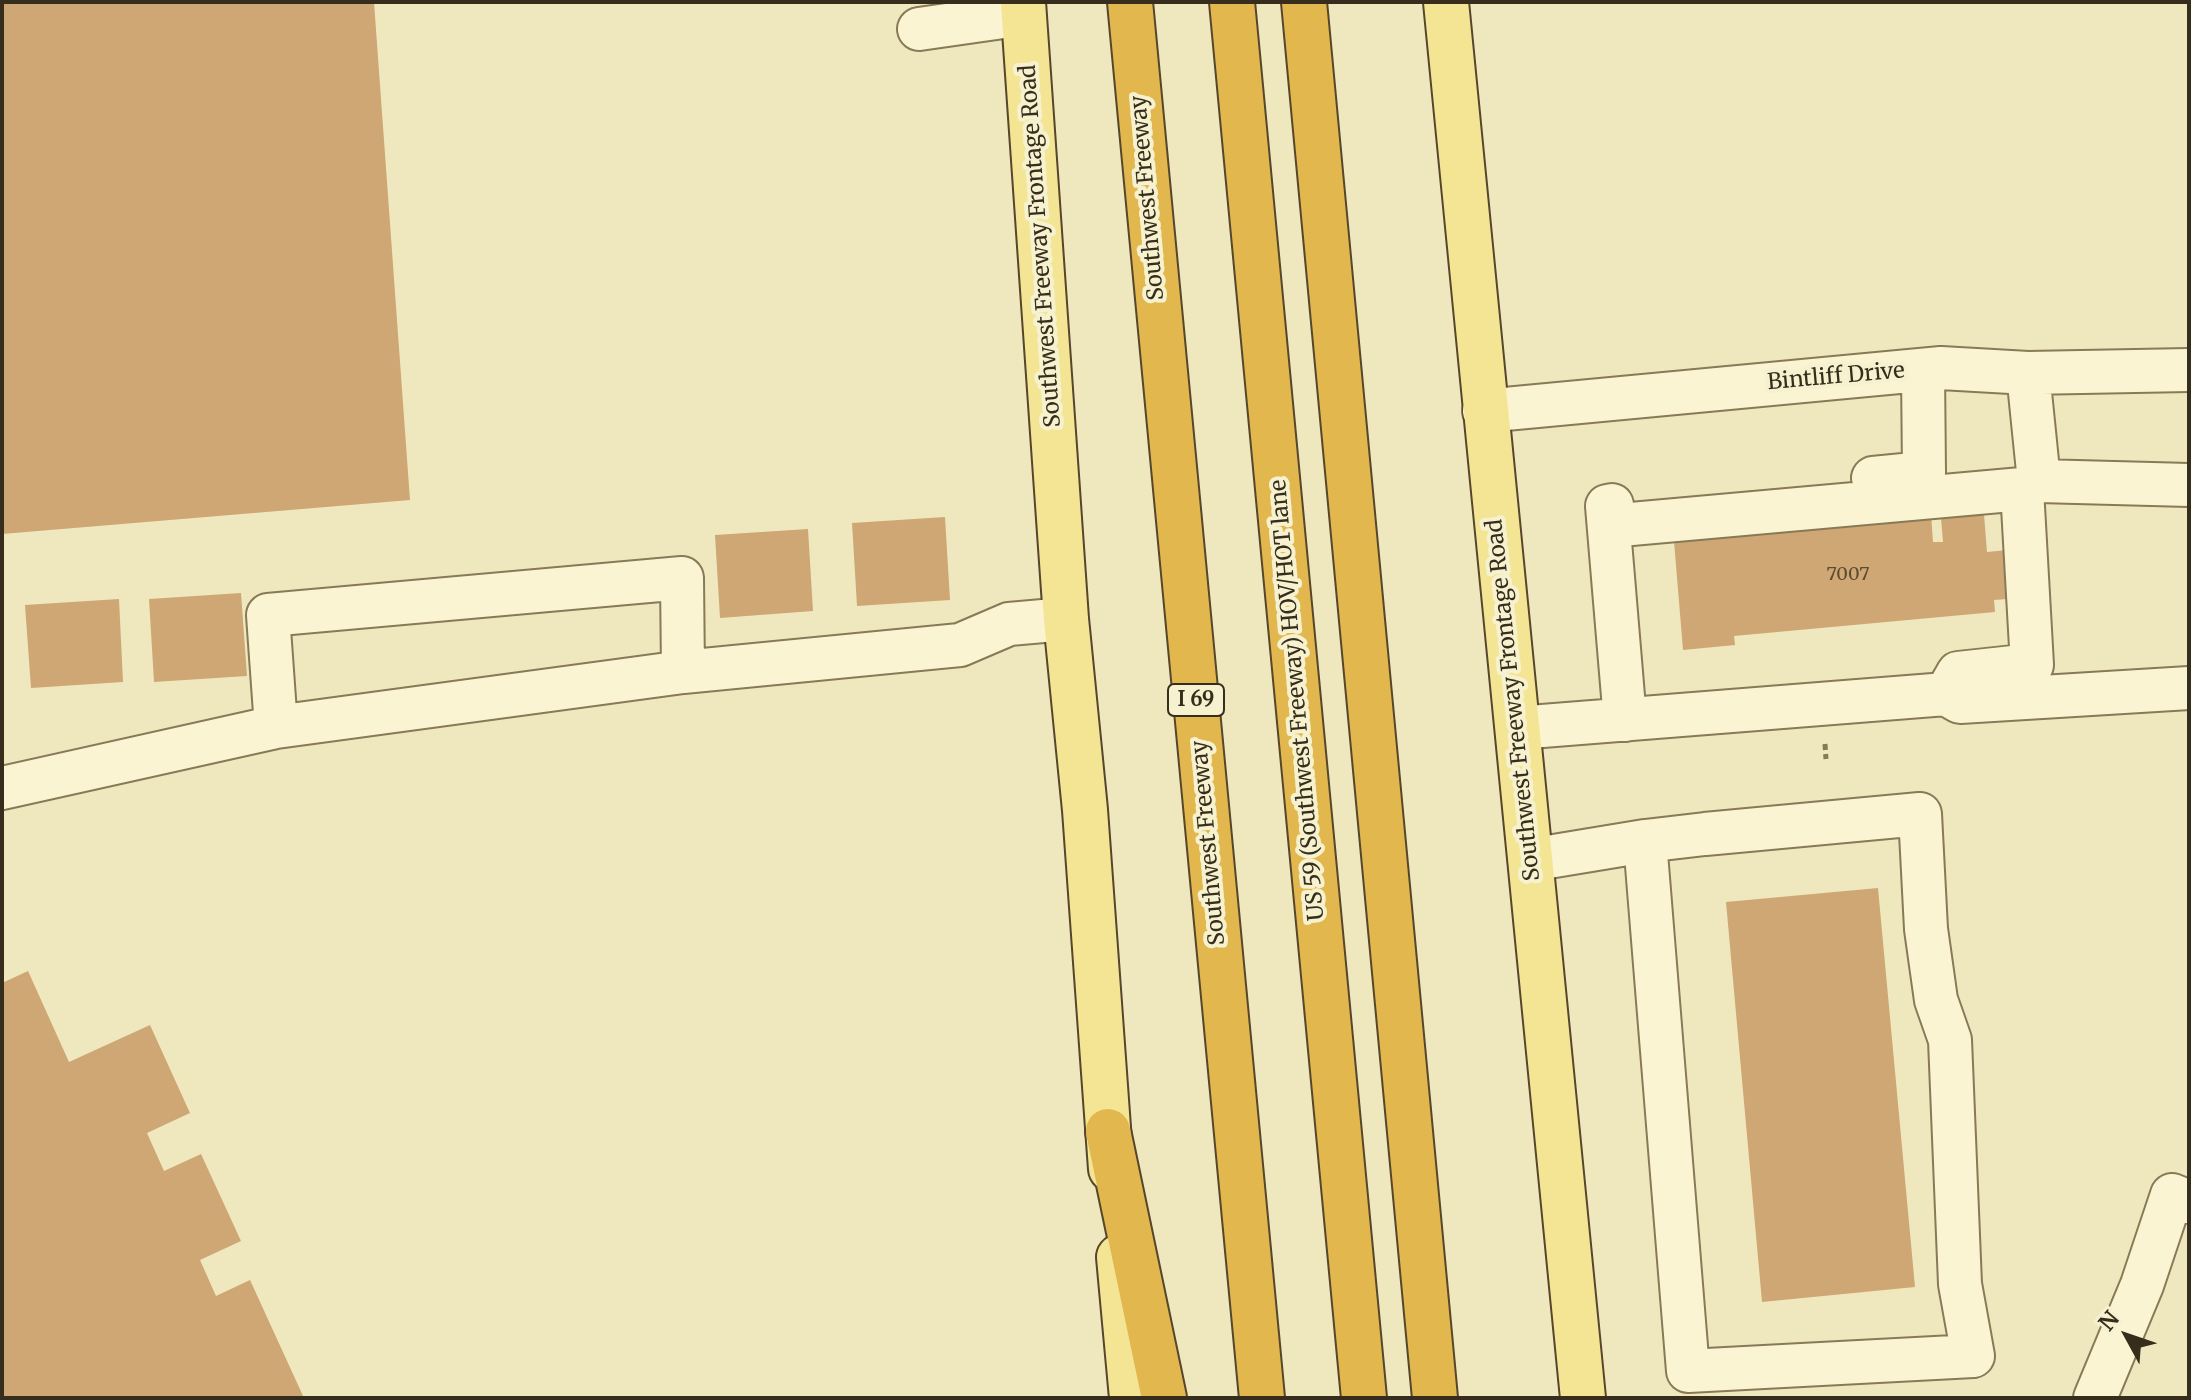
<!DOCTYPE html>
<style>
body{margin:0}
#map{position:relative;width:2191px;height:1400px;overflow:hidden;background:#efe8bf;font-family:Merriweather,serif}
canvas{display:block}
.frame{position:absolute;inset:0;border:4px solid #372d1c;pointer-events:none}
.north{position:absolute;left:2087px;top:1296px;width:80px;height:80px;-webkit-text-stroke:6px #f6f1cf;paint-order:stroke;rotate:310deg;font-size:22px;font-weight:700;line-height:32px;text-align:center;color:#372d1c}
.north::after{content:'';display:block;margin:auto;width:28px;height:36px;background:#372d1c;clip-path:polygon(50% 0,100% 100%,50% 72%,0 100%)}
</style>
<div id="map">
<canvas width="2191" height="1400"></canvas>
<div class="frame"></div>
<div class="north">N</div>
</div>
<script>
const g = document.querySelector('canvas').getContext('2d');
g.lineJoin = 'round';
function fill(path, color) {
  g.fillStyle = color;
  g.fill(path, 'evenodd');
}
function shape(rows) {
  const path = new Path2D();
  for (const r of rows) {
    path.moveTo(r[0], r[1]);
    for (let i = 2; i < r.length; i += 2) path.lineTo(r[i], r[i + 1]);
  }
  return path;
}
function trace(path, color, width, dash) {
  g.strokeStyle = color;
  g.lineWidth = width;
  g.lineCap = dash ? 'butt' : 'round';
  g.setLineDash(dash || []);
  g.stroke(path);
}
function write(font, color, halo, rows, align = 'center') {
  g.font = font + ' Merriweather,serif';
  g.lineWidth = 8;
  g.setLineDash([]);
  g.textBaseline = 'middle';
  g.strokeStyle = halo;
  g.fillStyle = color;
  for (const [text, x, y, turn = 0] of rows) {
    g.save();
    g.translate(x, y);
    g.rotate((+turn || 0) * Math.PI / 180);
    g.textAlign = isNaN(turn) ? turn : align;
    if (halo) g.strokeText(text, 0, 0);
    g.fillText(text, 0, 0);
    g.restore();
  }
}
fill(shape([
 [2,2,374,2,410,500,2,534],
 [1983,502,1987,552,2018,549,2021,598,1994,600,1995,612,1734,636,1735,645,1683,650,1673,529,1931,514,1933,542,1943,542,1940,506],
 [945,517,950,600,857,606,852,523],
 [808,529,813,611,720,618,715,535],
 [241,593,247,676,154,682,149,599],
 [119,599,123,682,31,688,25,605],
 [1878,888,1915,1287,1762,1302,1726,902],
 [28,971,69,1062,150,1025,190,1113,147,1133,164,1171,201,1154,241,1241,200,1260,216,1296,250,1280,304,1398,2,1398,2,983]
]), '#cea774');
const minor = shape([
 [919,29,1024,14],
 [2028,373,2039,481,2189,485],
 [1484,411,1941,368,2028,373,2189,370],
 [1873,478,1924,473,1923,370],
 [1612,505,1607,506,1625,720],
 [1609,526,2022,489,2032,665,1958,673,1946,694],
 [276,727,268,615,682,578,683,672],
 [1517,728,1946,694,1960,702,2189,688],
 [2,788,276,727,683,672,960,645,1009,624,1066,619],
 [1530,860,1645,841,1705,834,1920,814,1926,929,1936,1000,1950,1040,1960,1284,1973,1356,1688,1371,1645,841],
 [2095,1398,2142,1285,2172,1195,2189,1202]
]);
const major = shape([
 [1023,2,1066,619,1085,810,1111,1169],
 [1446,2,1583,1398],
 [1119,1257,1132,1398]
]);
const highway = shape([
 [1130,2,1262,1398],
 [1232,2,1364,1398],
 [1304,2,1435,1398],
 [1108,1131,1164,1398]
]);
trace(minor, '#887957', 46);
trace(major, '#56462c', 48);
trace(highway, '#56462c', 48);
trace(shape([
 [1825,744,1826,759]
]), '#887957', 5, [6, 4]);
trace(minor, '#faf4d3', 42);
trace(major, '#f4e595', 44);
trace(highway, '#e2b74d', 44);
write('18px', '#5d4c32', null, [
 ["7007",1848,575]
]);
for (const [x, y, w] of [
 [1196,700,56]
]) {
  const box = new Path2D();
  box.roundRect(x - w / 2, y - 16, w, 32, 6);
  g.fillStyle = '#f6f1cf';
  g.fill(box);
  trace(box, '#372d1c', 2);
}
write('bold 20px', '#372d1c', null, [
 ["I 69",1196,700]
]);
write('22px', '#372d1c', '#f6f1cf', [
 ["Southwest Freeway",1148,198,-95],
 ["Southwest Freeway Frontage Road",1041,246,-94],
 ["Bintliff Drive",1836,377,-5],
 ["US 59 (Southwest Freeway) HOV/HOT lane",1298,700,-95],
 ["Southwest Freeway Frontage Road",1514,700,-96],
 ["Southwest Freeway",1209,843,-95]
]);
</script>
